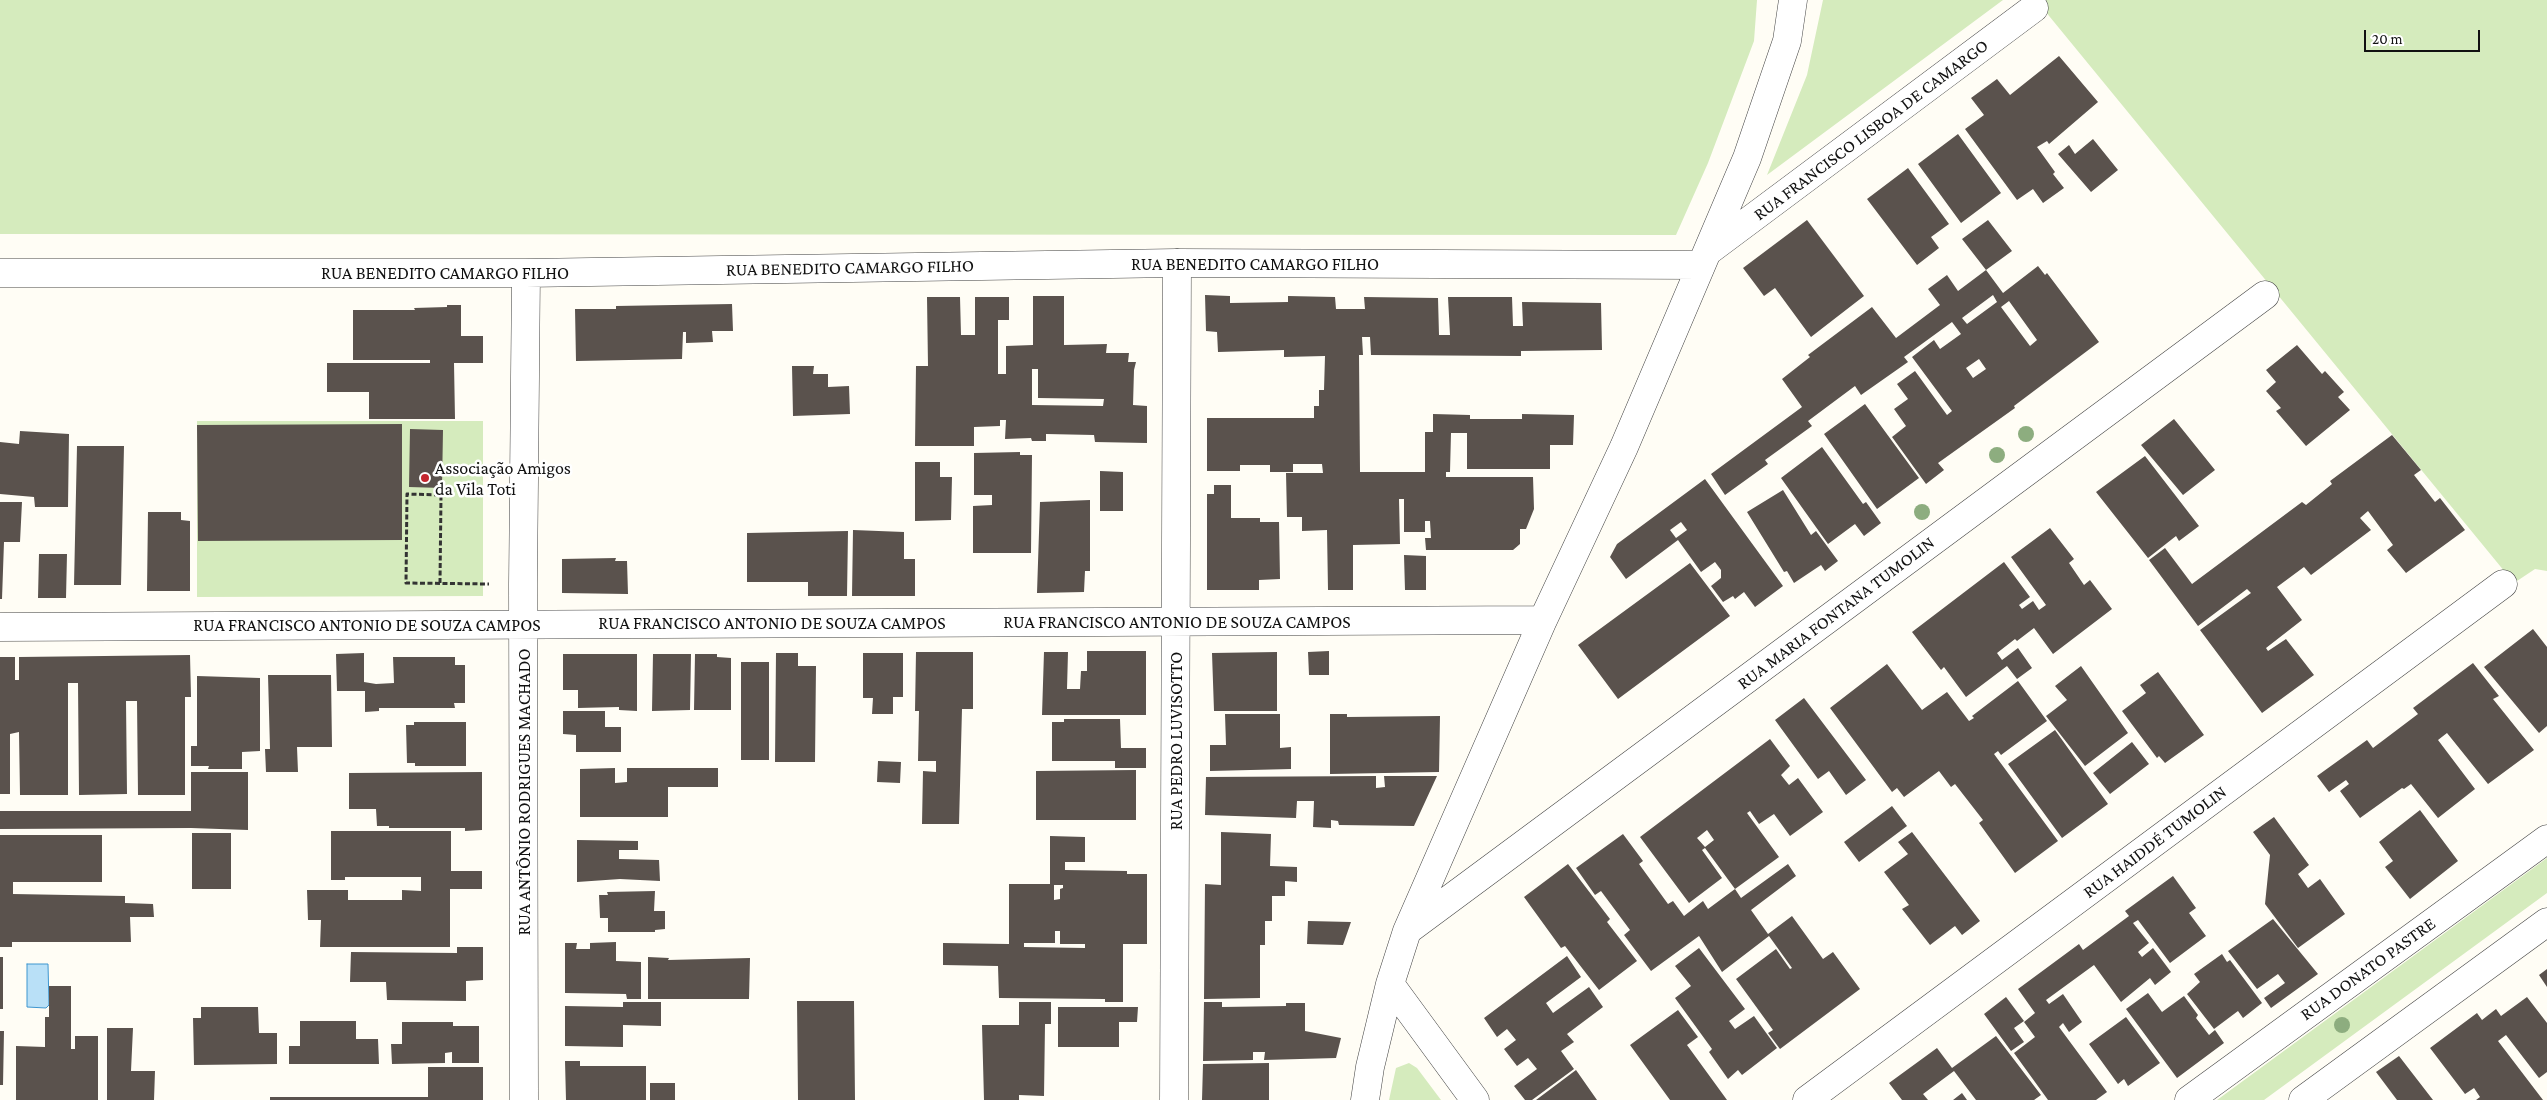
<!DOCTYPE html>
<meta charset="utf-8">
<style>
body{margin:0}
#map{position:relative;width:2547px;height:1100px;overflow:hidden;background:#fffdf5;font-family:"Crimson Pro",serif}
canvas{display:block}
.scale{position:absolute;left:2364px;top:30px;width:116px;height:22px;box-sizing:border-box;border:2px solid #111;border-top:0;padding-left:6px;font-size:15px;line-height:18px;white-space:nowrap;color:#111;-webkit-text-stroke:4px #fff;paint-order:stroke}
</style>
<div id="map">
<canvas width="2547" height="1100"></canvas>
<div class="scale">20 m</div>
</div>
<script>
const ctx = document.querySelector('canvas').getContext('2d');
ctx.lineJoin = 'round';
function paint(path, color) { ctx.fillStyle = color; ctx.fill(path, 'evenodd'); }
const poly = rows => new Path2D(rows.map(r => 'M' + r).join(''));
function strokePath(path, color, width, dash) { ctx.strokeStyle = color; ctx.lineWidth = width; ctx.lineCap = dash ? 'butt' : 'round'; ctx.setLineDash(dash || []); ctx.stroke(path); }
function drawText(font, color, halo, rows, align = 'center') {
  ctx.font = font + ' "Crimson Pro",serif'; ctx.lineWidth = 5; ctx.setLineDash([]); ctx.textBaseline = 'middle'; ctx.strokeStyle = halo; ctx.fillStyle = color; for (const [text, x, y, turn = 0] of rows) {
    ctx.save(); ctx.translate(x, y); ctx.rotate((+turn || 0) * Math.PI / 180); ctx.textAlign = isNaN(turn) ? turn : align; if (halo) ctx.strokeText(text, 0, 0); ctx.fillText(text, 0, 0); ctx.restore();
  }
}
const green = poly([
 [0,0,1757,0,1754,41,1708,163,1676,235,0,234],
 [1823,0,2003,0,1767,175,1807,75],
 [2036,0,2547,0,2547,571,2535,569,2514,583],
 [197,421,483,421,483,596,197,597],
 [2547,858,2547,893,2264,1100,2217,1100],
 [1409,1063,1417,1068,1441,1100,1389,1100,1396,1068]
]);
const water = poly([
 [27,964,48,964,49,1005,46,1008,27,1007,27,964]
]);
const building = poly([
 [2059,56,2098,102,2049,144,2047,141,2037,147,2055,172,2053,174,2064,188,2043,203,2033,189,2017,200,1965,129,1984,115,1971,98,1997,79,2010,95],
 [1958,134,2001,193,1961,223,1918,164],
 [2093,139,2118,170,2091,192,2058,154,2069,145,2075,154],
 [1908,168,1949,224,1931,237,1939,248,1917,265,1867,199],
 [1807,220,1864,296,1811,337,1775,288,1764,296,1743,268],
 [1988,220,2012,251,1986,270,1962,239],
 [2038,266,2045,275,2047,273,2099,342,2014,406,2015,408,1938,463,1944,470,1926,484,1892,437,1906,426,1894,409,1908,399,1897,384,1915,371,1947,415,1952,411,1912,357,1934,340,1940,349,1961,334,1952,322,1904,357,1908,362,1861,395,1855,386,1808,421,1812,426,1765,460,1768,464,1725,495,1711,474,1802,407,1782,379,1810,357,1808,355,1872,307,1896,338,1940,305,1928,289,1947,275,1958,291,1986,270,2003,293],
 [1993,295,1997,302,1967,324,1962,318],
 [2009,301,2037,340,2030,346,2001,307],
 [1979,359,1986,369,1973,378,1966,368],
 [1205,295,1230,296,1230,303,1288,302,1288,296,1335,297,1336,309,1365,309,1364,297,1438,298,1439,335,1450,335,1448,297,1512,297,1513,326,1523,326,1522,302,1601,303,1602,350,1521,351,1521,356,1371,355,1370,337,1362,337,1363,355,1359,355,1360,472,1425,472,1425,432,1433,432,1433,414,1470,415,1470,419,1522,419,1522,414,1574,415,1573,445,1550,445,1550,469,1467,469,1467,433,1451,433,1450,472,1446,472,1446,477,1533,477,1534,509,1526,529,1520,529,1520,544,1513,550,1426,550,1425,538,1431,538,1430,521,1425,521,1425,532,1404,532,1404,499,1399,499,1400,544,1353,545,1353,590,1328,590,1327,530,1302,531,1302,517,1287,517,1286,473,1323,473,1322,464,1293,464,1293,472,1270,472,1270,465,1240,465,1240,471,1207,471,1207,418,1314,418,1314,406,1319,406,1319,390,1324,390,1325,356,1284,357,1284,350,1218,352,1217,332,1206,331],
 [1033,296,1064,296,1064,345,1107,344,1106,353,1129,353,1128,362,1136,362,1134,370,1133,405,1147,406,1147,443,1095,442,1094,435,1046,434,1046,441,1032,441,1031,438,1005,439,1006,420,1000,420,1000,426,974,427,974,446,915,446,916,366,928,366,927,297,960,297,961,335,975,335,975,297,1009,297,1009,320,998,320,998,374,1006,374,1006,346,1033,345],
 [1032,369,1038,369,1038,398,1104,399,1103,406,1032,405],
 [732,304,733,331,712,331,713,342,686,343,686,332,683,332,682,359,576,361,575,309,616,309,616,306],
 [447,305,461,305,461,336,483,336,483,363,454,363,455,419,369,419,369,392,327,392,327,363,430,363,430,360,353,360,353,310,415,310,414,308,447,307],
 [2297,345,2322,374,2325,371,2344,392,2338,397,2350,410,2306,446,2276,411,2281,408,2266,391,2276,382,2266,370],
 [792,366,814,366,813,374,828,374,828,387,849,386,850,414,793,416],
 [1865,404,1919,478,1877,509,1824,434],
 [2174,419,2215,470,2183,495,2141,445],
 [402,424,402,540,198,541,197,425],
 [410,429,443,430,442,488,409,487],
 [20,431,69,434,68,507,35,507,34,497,0,494,0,442,19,444],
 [2392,435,2421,470,2414,475,2435,502,2440,498,2465,530,2406,573,2387,550,2393,545,2368,511,2360,518,2371,530,2311,575,2304,567,2277,587,2302,620,2266,648,2268,651,2286,639,2314,675,2262,713,2200,630,2251,593,2247,589,2198,626,2149,560,2165,548,2192,584,2302,502,2306,505,2332,484,2330,481],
 [77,446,124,446,121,585,74,585],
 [1822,447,1863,504,1866,502,1881,523,1864,536,1855,524,1828,544,1781,478],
 [1020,452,1020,455,1032,455,1031,553,973,553,973,506,992,505,992,495,974,495,974,453],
 [2145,456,2199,526,2179,541,2176,536,2148,558,2096,492],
 [915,462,940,462,940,477,952,477,951,520,915,521],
 [1100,471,1123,472,1123,511,1100,511],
 [1705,479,1783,586,1755,607,1744,592,1735,599,1733,596,1723,602,1711,586,1721,578,1721,570,1715,562,1701,572,1678,540,1626,579,1610,557,1617,544],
 [1681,522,1687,530,1676,538,1670,530],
 [1214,485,1231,485,1231,518,1260,518,1260,522,1279,522,1280,579,1259,580,1259,590,1207,590,1207,494,1214,494],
 [1783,490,1811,535,1816,531,1838,561,1825,571,1821,565,1794,583,1787,571,1784,572,1747,512],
 [1090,500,1090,571,1085,571,1084,592,1037,593,1040,502],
 [0,502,22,502,20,542,4,542,2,599,0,599],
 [148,512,181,512,181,520,190,521,190,591,147,591],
 [2050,528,2074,559,2069,563,2084,585,2090,580,2112,609,2053,654,2034,628,2017,641,2015,639,1997,653,2002,660,2018,648,2032,668,2017,679,2007,666,1966,697,1944,667,1941,670,1912,632,2004,562,2030,597,2019,605,2022,609,2033,601,2039,610,2046,605,2011,557],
 [853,530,904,532,904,559,915,559,915,596,852,596],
 [848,531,847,596,808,596,808,582,747,582,747,533],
 [39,554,67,554,66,598,38,598],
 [1404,555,1426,556,1426,590,1405,590],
 [616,558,615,561,627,561,628,594,562,593,562,559],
 [1690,563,1730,616,1618,699,1578,645],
 [2533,629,2547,647,2547,726,2539,733,2484,667],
 [1087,651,1146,651,1146,715,1042,715,1044,652,1068,652,1067,689,1080,689,1081,671,1087,671],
 [1329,651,1329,675,1309,675,1308,652],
 [916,652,973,652,973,709,962,709,959,824,922,824,923,771,936,772,936,761,918,761,919,711,915,711],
 [1277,652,1277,711,1214,711,1212,653],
 [364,653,364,682,376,684,394,683,393,657,455,657,455,665,465,665,465,703,454,703,455,708,379,708,379,711,365,712,365,691,337,691,336,654],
 [776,653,798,653,798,666,816,666,815,762,775,762],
 [863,653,903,653,903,697,893,697,893,714,872,714,873,698,863,698],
 [563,654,637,654,637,711,619,710,619,707,578,708,578,690,563,690],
 [653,654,691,654,690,710,652,711],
 [695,654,717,654,717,657,731,658,731,710,694,710],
 [190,655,191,697,185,697,185,795,138,795,137,701,126,701,127,794,79,795,78,683,68,683,68,795,20,795,19,732,10,734,10,794,0,794,0,657,15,657,15,680,19,680,19,657],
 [741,662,769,662,769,760,741,760],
 [2473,663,2499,696,2493,699,2534,750,2488,784,2447,733,2438,740,2475,789,2438,818,2411,784,2404,789,2402,788,2360,818,2340,791,2349,784,2346,780,2329,792,2317,776,2367,740,2373,748,2418,714,2413,708],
 [1887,664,1922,710,1947,692,1969,721,1974,718,1972,716,2018,681,2047,721,2001,755,1998,751,1994,754,2058,841,2015,873,1979,823,1983,820,1955,784,1951,787,1939,771,1904,797,1897,788,1892,792,1830,708],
 [2081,666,2128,733,2085,766,2046,716,2067,700,2055,686],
 [2158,672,2204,735,2165,763,2159,756,2157,758,2122,711,2146,693,2140,685],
 [268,675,331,675,332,747,297,747,298,772,266,772,265,749,270,749],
 [197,676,260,678,260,751,242,752,242,769,208,769,209,766,191,766,191,746,197,746],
 [1804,698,1866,780,1846,795,1829,771,1818,779,1775,720],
 [563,711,605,711,605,727,621,727,621,752,576,752,576,735,563,734],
 [1225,714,1280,714,1280,748,1291,747,1291,769,1210,771,1210,745,1226,745],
 [1330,714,1347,714,1347,717,1440,716,1439,772,1330,774],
 [1064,719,1120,719,1121,748,1146,748,1146,768,1115,768,1115,761,1052,761,1052,722,1064,722],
 [414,722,466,722,466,766,415,766,415,763,407,763,406,725,414,725],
 [2055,730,2108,804,2062,838,2008,764],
 [1770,739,1790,766,1781,775,1789,785,1798,778,1823,812,1790,836,1774,814,1759,824,1750,811,1747,813,1779,857,1735,889,1705,848,1702,850,1722,878,1689,903,1640,837],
 [1707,830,1714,840,1705,847,1697,838],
 [2132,742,2149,764,2110,794,2093,773],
 [878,761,901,762,900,783,877,782],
 [615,768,615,783,627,782,627,768,718,768,718,787,668,787,668,817,580,817,580,769],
 [1136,770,1136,820,1036,820,1036,771],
 [191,772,248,772,248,830,191,828,0,829,0,811,191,811],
 [482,772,482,830,465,831,465,828,389,828,389,826,377,826,376,809,349,809,349,773],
 [1376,776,1376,788,1385,787,1384,776,1437,776,1414,826,1339,825,1338,821,1331,820,1331,828,1313,827,1314,801,1297,801,1296,818,1205,815,1206,777],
 [1892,806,1907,826,1859,862,1844,842],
 [2420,810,2458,861,2410,899,2385,867,2393,861,2379,842],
 [2274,817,2309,865,2298,874,2308,888,2320,879,2345,914,2298,948,2265,904,2270,855,2253,832],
 [331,831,451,831,451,871,482,871,482,889,450,889,450,947,320,947,321,920,308,920,307,890,348,890,348,900,402,900,402,890,421,891,421,877,345,877,345,880,331,880],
 [1221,832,1271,834,1270,866,1297,867,1297,882,1285,881,1285,896,1272,896,1272,921,1265,921,1265,945,1260,945,1260,998,1204,999,1205,884,1221,885],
 [1912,832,1980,921,1962,935,1955,926,1930,945,1902,909,1909,905,1884,872,1908,854,1898,842],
 [192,833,231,833,231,889,192,889],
 [1623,834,1643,861,1639,864,1668,904,1673,901,1684,916,1703,901,1708,909,1735,889,1741,898,1788,864,1796,876,1751,910,1768,934,1792,916,1823,959,1833,952,1860,989,1780,1049,1768,1033,1773,1030,1736,979,1776,949,1790,969,1792,968,1769,936,1722,972,1699,936,1651,971,1624,935,1630,930,1601,891,1595,895,1576,868],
 [0,835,102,835,102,882,13,882,13,894,125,896,125,903,153,904,154,917,130,917,131,942,12,942,12,947,0,947],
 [1050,836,1085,837,1085,862,1065,862,1065,870,1127,871,1127,874,1147,874,1147,944,1123,944,1123,1002,1105,1002,1105,999,999,998,998,966,943,965,943,943,1009,944,1009,884,1050,884],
 [1054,885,1063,885,1063,888,1060,889,1060,899,1054,900],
 [1055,931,1060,931,1060,944,1085,944,1085,948,1024,947,1024,943,1055,943],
 [577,840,638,841,638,850,619,850,619,859,659,860,660,881,620,879,577,882],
 [1568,864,1610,919,1607,922,1637,961,1599,990,1565,946,1561,948,1524,897],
 [2173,876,2196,908,2189,913,2206,936,2170,963,2138,920,2133,923,2149,943,2138,952,2142,957,2153,948,2171,972,2155,985,2150,978,2121,1002,2094,965,2046,1000,2049,1004,2063,994,2082,1022,2069,1032,2063,1023,2059,1027,2107,1092,2096,1100,2048,1100,2014,1053,2035,1037,2024,1022,2035,1013,2018,989,2079,944,2083,950,2129,916,2125,911],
 [655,891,654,911,665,911,665,929,655,930,655,932,608,932,608,918,600,918,599,895,608,895,607,892],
 [2273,919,2318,974,2271,1008,2264,998,2285,983,2278,974,2257,989,2228,951],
 [1308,921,1351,922,1343,945,1307,944],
 [616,942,616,961,641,962,641,999,627,999,626,994,565,993,565,943,577,943,576,949,590,949,590,943],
 [457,947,483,947,483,980,466,981,466,1001,387,1000,386,982,350,982,351,952,457,953],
 [1699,948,1745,1009,1729,1021,1735,1029,1754,1016,1777,1048,1742,1075,1738,1070,1728,1079,1709,1052,1712,1049,1675,998,1691,986,1675,966],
 [2222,954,2227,962,2230,960,2262,1003,2243,1018,2238,1011,2214,1029,2187,994,2200,982,2194,974],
 [1567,956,1581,977,1546,1003,1553,1013,1589,987,1603,1007,1567,1034,1574,1042,1561,1051,1574,1069,1532,1100,1525,1100,1514,1086,1537,1069,1528,1058,1517,1066,1504,1049,1516,1040,1507,1029,1497,1037,1484,1018],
 [0,957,3,957,3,1009,0,1009],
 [648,957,669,958,668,960,750,958,749,999,648,999],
 [2547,969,2547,987,2539,975],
 [49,986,71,986,71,1049,75,1049,75,1036,98,1036,98,1100,16,1100,16,1046,45,1047,45,1017,49,1017],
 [2148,993,2162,1012,2184,996,2198,1015,2196,1018,2209,1035,2215,1030,2224,1043,2177,1078,2126,1009],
 [2006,997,2024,1021,2014,1028,2024,1042,2011,1051,1984,1014],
 [2527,997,2547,1023,2547,1072,2539,1078,2506,1035,2498,1041,2543,1100,2476,1100,2480,1097,2474,1088,2465,1094,2430,1048,2477,1013,2482,1020,2496,1009,2501,1016],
 [797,1001,854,1001,855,1100,798,1100],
 [623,1002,661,1002,661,1026,623,1025,623,1047,565,1046,565,1006,623,1007],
 [1019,1002,1051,1002,1051,1024,1045,1024,1044,1096,1019,1095,1019,1100,984,1100,982,1025,1019,1025],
 [1204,1002,1222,1002,1222,1007,1286,1006,1286,1003,1305,1003,1305,1031,1341,1038,1336,1058,1264,1060,1265,1052,1253,1052,1253,1060,1203,1061],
 [201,1007,258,1007,259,1033,277,1033,277,1064,194,1065,193,1018,201,1018],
 [1058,1007,1138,1007,1137,1022,1119,1022,1119,1047,1058,1047],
 [1678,1010,1698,1037,1687,1045,1727,1100,1670,1100,1630,1045],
 [2126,1017,2160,1063,2128,1086,2124,1079,2118,1084,2089,1044],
 [300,1021,356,1021,356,1039,378,1039,379,1064,289,1064,289,1046,300,1046],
 [402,1022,453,1022,453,1026,479,1026,479,1063,452,1063,452,1052,445,1053,445,1063,392,1064,391,1044,402,1044],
 [107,1028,133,1028,131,1071,155,1071,154,1100,107,1100],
 [0,1031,4,1031,3,1085,0,1085],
 [1996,1036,2041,1095,2034,1100,1976,1100,1954,1071,1923,1094,1928,1100,1902,1100,1889,1083,1937,1048,1952,1068],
 [2399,1056,2433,1100,2397,1100,2376,1072],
 [565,1061,580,1061,580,1066,646,1066,646,1100,566,1100],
 [1269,1063,1269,1100,1202,1100,1203,1064],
 [428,1067,483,1067,483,1100,270,1100,270,1097,428,1097],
 [1576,1070,1597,1100,1536,1100],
 [650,1083,675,1083,675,1100,650,1100],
 [1962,1093,1967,1100,1953,1100]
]);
const path = poly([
 [440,583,441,495,407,494,406,583,489,584]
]);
const minor = poly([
 [1707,252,2034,8],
 [0,273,526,273,1177,263,1700,265],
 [0,627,1543,620],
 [1408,930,2265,295],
 [1390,984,1475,1100],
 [524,1100,523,584,526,273],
 [1174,1100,1177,263],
 [1365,1100,1370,1067,1390,984,1407,931,1543,620,1624,447,1747,158,1787,41,1793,0],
 [1807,1100,2503,584],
 [2189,1100,2547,839],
 [2303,1100,2547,922]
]);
const trees = [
 [2026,434],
 [1997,455],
 [1922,512],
 [2342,1025]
];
const markers = [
 [425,478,5,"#c4262e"]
];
const streetNames = [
 ["RUA FRANCISCO LISBOA DE CAMARGO",1871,130,-37],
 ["RUA BENEDITO CAMARGO FILHO",1255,264],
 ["RUA BENEDITO CAMARGO FILHO",850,268,-1],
 ["RUA BENEDITO CAMARGO FILHO",445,273],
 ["RUA MARIA FONTANA TUMOLIN",1836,613,-37],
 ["RUA FRANCISCO ANTONIO DE SOUZA CAMPOS",1177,622],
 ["RUA FRANCISCO ANTONIO DE SOUZA CAMPOS",772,623],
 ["RUA FRANCISCO ANTONIO DE SOUZA CAMPOS",367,625],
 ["RUA PEDRO LUVISOTTO",1176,741,-90],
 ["RUA ANTÔNIO RODRIGUES MACHADO",524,792,-90],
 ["RUA HAIDDÉ TUMOLIN",2155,842,-37],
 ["RUA DONATO PASTRE",2368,969,-36]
];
const poiNames = [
 ["Associação Amigos",435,468],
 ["da Vila Toti",435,489]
];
paint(green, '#d5ebbd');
paint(water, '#b9e0f7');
strokePath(water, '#3f96cf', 1);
paint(building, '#5a524d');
strokePath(minor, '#444', 29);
strokePath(path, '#333', 3, [5, 2.5]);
strokePath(minor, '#fff', 28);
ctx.fillStyle = '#8dad7f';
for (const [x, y] of trees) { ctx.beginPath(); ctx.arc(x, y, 8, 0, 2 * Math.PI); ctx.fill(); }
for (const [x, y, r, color] of markers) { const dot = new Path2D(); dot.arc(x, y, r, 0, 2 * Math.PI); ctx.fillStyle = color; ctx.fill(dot); strokePath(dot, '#fff', 2); }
drawText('18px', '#111', '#fff', streetNames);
drawText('18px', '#111', '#fff', poiNames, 'left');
</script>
